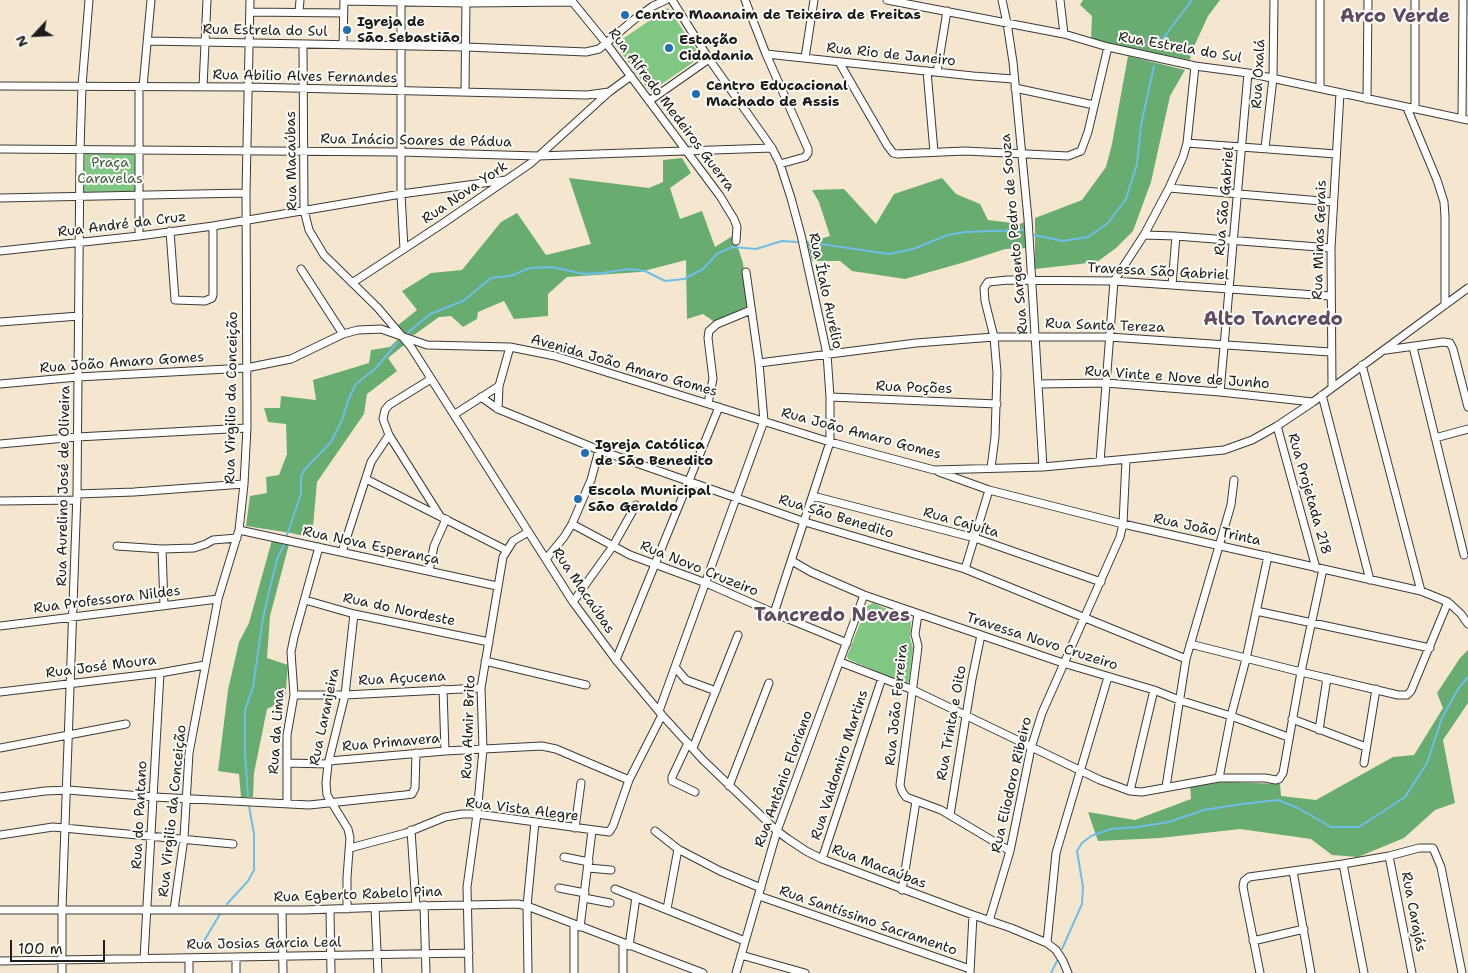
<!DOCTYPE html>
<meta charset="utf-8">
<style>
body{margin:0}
#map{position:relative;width:1468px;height:973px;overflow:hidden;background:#f5e7cf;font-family:"Shantell Sans",sans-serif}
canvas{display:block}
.north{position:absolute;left:10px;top:10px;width:50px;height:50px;-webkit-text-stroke:4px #fdfcf7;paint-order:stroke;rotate:245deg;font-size:14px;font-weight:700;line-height:20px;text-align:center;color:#1c1c1c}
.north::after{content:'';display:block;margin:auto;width:18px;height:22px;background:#1c1c1c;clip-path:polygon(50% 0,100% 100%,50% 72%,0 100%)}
.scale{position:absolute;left:10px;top:940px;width:95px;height:22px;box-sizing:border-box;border:2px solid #1c1c1c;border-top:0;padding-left:6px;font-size:15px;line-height:18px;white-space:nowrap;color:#1c1c1c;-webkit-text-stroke:4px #fdfcf7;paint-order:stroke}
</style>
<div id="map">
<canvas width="1468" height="973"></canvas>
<div class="north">N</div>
<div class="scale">100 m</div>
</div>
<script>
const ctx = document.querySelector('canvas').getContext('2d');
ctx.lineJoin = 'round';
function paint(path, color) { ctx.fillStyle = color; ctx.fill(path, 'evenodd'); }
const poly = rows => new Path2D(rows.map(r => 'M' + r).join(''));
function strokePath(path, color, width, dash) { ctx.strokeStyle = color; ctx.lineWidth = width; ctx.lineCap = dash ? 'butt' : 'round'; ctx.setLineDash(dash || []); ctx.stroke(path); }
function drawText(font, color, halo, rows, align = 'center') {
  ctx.font = font + ' "Shantell Sans",sans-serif'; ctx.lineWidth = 4; ctx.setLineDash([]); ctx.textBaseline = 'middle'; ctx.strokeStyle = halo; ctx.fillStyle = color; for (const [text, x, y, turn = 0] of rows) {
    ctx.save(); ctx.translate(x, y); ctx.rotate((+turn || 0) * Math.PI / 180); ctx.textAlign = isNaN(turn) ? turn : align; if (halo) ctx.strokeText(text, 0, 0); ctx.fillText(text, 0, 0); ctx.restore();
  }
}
const green = poly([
 [668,8,701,57,650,92,615,44],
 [85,150,135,151,135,191,84,192],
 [873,603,909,619,911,621,910,638,913,648,909,681,906,684,848,659,847,656,867,606]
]);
const forest = poly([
 [1083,0,1220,0,1208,16,1191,53,1190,60,1091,40,1092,16,1080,5],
 [1128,56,1185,70,1170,96,1151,182,1133,231,1116,248,1097,262,1035,269,1035,218,1082,200,1106,167,1112,144],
 [682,158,691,173,670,188,680,219,702,211,715,247,734,235,743,263,748,306,716,323,703,314,687,319,686,260,640,272,567,277,548,294,548,316,514,319,504,301,478,312,477,319,463,327,451,316,439,317,414,335,405,334,397,326,417,310,402,291,431,273,462,270,501,222,517,213,546,255,591,244,569,178,649,188,663,182,663,160],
 [942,178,956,194,980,204,988,220,1020,224,1025,222,1027,248,1005,249,965,262,905,279,852,271,840,261,812,261,807,241,817,240,830,236,819,202,812,190,844,189,876,224,894,194],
 [399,338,404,345,388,358,397,371,367,394,364,414,317,482,312,538,291,533,246,526,250,496,267,493,266,477,279,475,287,454,286,424,268,422,264,408,280,408,281,396,316,400,313,380,369,363,371,350,390,347],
 [272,540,289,544,270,616,267,658,288,665,285,700,267,709,254,773,253,797,241,797,239,774,218,771,228,690,239,642,249,623],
 [1468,650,1468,703,1443,740,1455,803,1435,810,1404,838,1358,857,1332,855,1311,839,1240,829,1160,838,1098,841,1088,812,1135,820,1191,799,1190,786,1225,782,1280,784,1281,796,1316,800,1393,757,1414,755,1443,708,1437,693,1460,658]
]);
const stream = poly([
 [1158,49,1164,37,1192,0],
 [1034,235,1063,241,1088,237,1108,223,1126,199,1137,164,1141,125,1154,66],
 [807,242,889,254,913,249,948,235,965,232,1023,230],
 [405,335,430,314,463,301,491,278,510,276,530,268,552,267,584,274,602,273,629,269,645,271,665,281,684,279,703,269,718,253,733,247,756,249,782,241,797,242],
 [287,535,301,494,301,478,304,470,331,442,342,420,349,398,356,384,376,368,397,343],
 [248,796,245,754,245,710,253,687,263,618,271,584,277,559,284,545],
 [227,904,248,881,254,870,254,834,249,806],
 [201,946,220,914],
 [1062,949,1082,904,1083,887,1077,851,1082,843,1091,836,1111,829,1138,827,1169,822,1204,810,1242,804,1278,800,1298,808,1331,827,1359,827,1405,797,1427,763,1442,718,1458,689,1468,677],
 [1051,973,1057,961]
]);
const minor = poly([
 [401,0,401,194,404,249],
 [571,0,606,43,720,196,734,219,737,227,736,241],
 [672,0,709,59,772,148,780,164,791,198,801,235,827,354,830,397,830,442,774,613],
 [745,0,766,54,808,149,808,153,805,157,780,164],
 [887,0,1064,34,1108,47,1195,66,1248,73,1468,120],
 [1002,0,1007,23,1013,62,1028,219,1043,467],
 [1060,0,1064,34],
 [344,1,466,3,573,2],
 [299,11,300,0],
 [251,12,343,13],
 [148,41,466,47,586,52,599,49,636,18,653,6,666,0],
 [303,44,304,210,309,230,324,255,378,308,411,347,573,602,616,660,662,715,703,760,777,831,788,839,806,851,822,859,973,915,1011,928,1047,943,1056,950,1063,961,1068,973],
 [343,45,344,0],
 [766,54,973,76,1013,79],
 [805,58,814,0],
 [839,62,887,145,893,153,897,154,965,151,1068,156,1081,151,1088,132,1108,47],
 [927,71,934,152],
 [937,72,947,11],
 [0,86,248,87,587,95,609,92],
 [139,87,139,236],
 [143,87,151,0],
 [203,87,207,0],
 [1015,88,1094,105],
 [1320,88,1320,0],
 [465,92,466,0],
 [1367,99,1368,0],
 [649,101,709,59],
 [1407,108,1437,180,1444,202,1445,217,1445,305],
 [1415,109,1415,0],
 [1462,119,1463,0],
 [1187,143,1336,154],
 [1265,148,1273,78,1274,0],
 [0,149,400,152,538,156,772,148],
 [1169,188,1333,202],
 [0,198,246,193],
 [170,231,175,300,205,301,212,298,213,295,213,226],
 [1144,235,1176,236,1331,248],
 [0,251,139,236,213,226,401,194,506,180],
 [301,269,343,334],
 [352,283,442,224,531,163,609,92,631,76],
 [1172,285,1176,236],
 [0,322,79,316],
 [1413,347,1464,555],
 [1386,350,1443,342,1450,343,1453,349,1468,407],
 [759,363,916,343,994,337,1109,337,1330,352],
 [1362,365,1421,591],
 [431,379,389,405,385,410,383,419,389,435,440,516],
 [0,384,78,377,246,368,291,359,343,334,358,330,381,329,427,345,510,347,555,356,830,442,934,470,1043,467,1224,450,1252,440,1277,426,1313,402,1468,288],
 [1038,384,1106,383,1220,392,1313,402],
 [1332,388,1331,248,1340,93],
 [1220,392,1248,73],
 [1322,395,1370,580],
 [481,397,498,409,599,450,805,522,965,569,1186,659],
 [830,397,997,404],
 [708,403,713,379,708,338,709,331,717,324,751,310],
 [498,409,499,386,510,347],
 [455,414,499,386],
 [1277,426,1316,568],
 [1435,438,1468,429],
 [0,444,77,437,247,428],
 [1100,462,1114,281,1144,235,1169,188,1183,157,1187,143,1195,66],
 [991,468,995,437,997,373,994,337,985,301,984,288,988,282,1008,280,1114,281,1330,296],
 [939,472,989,490,1123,524,1421,591,1448,602,1461,614,1468,624],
 [366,479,506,550],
 [77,494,134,492,244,484],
 [813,496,975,538,1101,582],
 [0,501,77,500],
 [572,524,630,555,706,583,774,613,847,643],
 [239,530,497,586],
 [117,546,162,549,194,548,206,544,213,540,237,538],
 [162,549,164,606],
 [342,552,371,462,389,435],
 [546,559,564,537,572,524,591,480,599,450],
 [792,561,811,572,864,595,1063,663,1154,690,1179,700,1231,716,1288,737],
 [965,569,989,490],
 [429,571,434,546,446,519],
 [305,600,354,614,489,642],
 [573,602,613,546,636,505],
 [1256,611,1430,648],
 [918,614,915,634,918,646,917,655,900,785,902,791,906,797,941,810,1010,851],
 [0,626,218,599],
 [1190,644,1301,672,1398,695,1407,695,1411,691,1448,602],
 [616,660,719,407],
 [485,661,586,685],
 [840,662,913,690,1100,780,1130,791,1142,792,1219,778,1265,778,1276,780,1279,779,1283,773,1301,672,1323,569],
 [675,667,686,680,716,691],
 [443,689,445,751],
 [0,692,160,673,205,665],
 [294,695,345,695,481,688],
 [659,711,764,421,759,363,746,272],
 [1292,719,1366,747],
 [1319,730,1327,678],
 [688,743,672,777,672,781,695,792],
 [0,748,126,724],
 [693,748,738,635],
 [329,761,445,751,542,746,556,749,629,780],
 [287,763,328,764],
 [1364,763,1376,689],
 [1219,778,1231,716,1246,659,1268,556],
 [729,786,769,683],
 [1166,787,1186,659,1231,505,1234,480],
 [1130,791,1154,690],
 [0,797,45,791,68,790,154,797,309,805,405,795,412,794,415,788,416,753],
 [287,803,287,735,294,695,291,652,294,637,319,547],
 [950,815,972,679,981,635],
 [575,828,581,783],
 [411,830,416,906],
 [655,831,678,849,720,871,761,888],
 [0,835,53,827,233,844],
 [350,848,406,833,445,817,462,814,477,814,609,832,613,826,629,780,662,715],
 [1389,856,1412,973],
 [564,857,589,862],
 [822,859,882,678],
 [1343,864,1364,973],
 [588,868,611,870],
 [1293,871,1311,973],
 [559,888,585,893],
 [615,889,745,941],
 [902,890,916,801],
 [759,896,970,969],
 [584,898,610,903],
 [424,905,426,973],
 [375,908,378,973],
 [347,909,347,877,350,838,348,829,327,795,326,783,328,764,345,695,354,614],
 [667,909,678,849],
 [0,910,304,910,416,906,518,904,527,906,703,973],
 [174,910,184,838,189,753,218,599,239,530,244,484,247,428,246,193,250,0],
 [282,910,283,973],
 [330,910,331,973],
 [989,921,1010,851,1031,748,1042,713,1120,537,1123,524,1126,460],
 [574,925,574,973],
 [580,927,592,831],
 [1253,941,1304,929],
 [623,943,623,973],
 [1047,943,1056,853,1108,677],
 [629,946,636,897],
 [741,955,805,973],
 [236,957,236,973],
 [189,958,189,973],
 [144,959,160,673],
 [0,961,469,953],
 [970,972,973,915],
 [62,973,62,909,77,494,80,150,82,86,89,0],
 [469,973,467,887,477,814,483,749,481,688,503,557,513,541,528,532],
 [528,973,527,906,535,822],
 [736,973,777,831,864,595],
 [1260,973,1243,887,1244,881,1249,877,1343,864,1389,856,1419,848,1433,848,1441,867,1462,973]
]);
const markers = [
 [625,15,5,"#1f6fb2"],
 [347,30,5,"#1f6fb2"],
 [669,48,5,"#1f6fb2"],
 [696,94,5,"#1f6fb2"],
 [585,453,5,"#1f6fb2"],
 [578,499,5,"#1f6fb2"]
];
const poiNames = [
 ["Centro Maanaim de Teixeira de Freitas",635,15],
 ["Igreja de",357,22],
 ["São Sebastião",357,38],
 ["Estação",679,40],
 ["Cidadania",679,56],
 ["Centro Educacional",706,86],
 ["Machado de Assis",706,102],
 ["Igreja Católica",595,445],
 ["de São Benedito",595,461],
 ["Escola Municipal",588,491],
 ["São Geraldo",588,507]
];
const streetNames = [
 ["Rua Estrela do Sul",265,31,1],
 ["Rua Estrela do Sul",1180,48,10],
 ["Rua Rio de Janeiro",891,55,6],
 ["Rua Oxalá",1259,74,-87],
 ["Rua Abilio Alves Fernandes",305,77,1],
 ["Rua Alfredo Medeiros Guerra",671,110,53],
 ["Rua Inácio Soares de Pádua",416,141,1],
 ["Rua Macaúbas",292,161,-91],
 ["Rua Nova York",465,193,-34],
 ["Rua São Gabriel",1225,201,-85],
 ["Rua André da Cruz",122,225,-7],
 ["Rua Sargento Pedro de Souza",1015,234,-95],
 ["Rua Minas Gerais",1320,240,-88],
 ["Travessa São Gabriel",1158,272,3],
 ["Rua Ítalo Aurélio",825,291,78],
 ["Rua Santa Tereza",1105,326,2],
 ["Rua João Amaro Gomes",122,363,-4],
 ["Avenida João Amaro Gomes",624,366,16],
 ["Rua Vinte e Nove de Junho",1177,378,4],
 ["Rua Poções",914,388,2],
 ["Rua Virgilio da Conceição",232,398,-89],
 ["Rua João Amaro Gomes",861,434,15],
 ["Rua Aurelino José de Oliveira",64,486,-89],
 ["Rua Projetada 218",1309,494,74],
 ["Rua São Benedito",836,517,17],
 ["Rua Cajuíta",961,523,16],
 ["Rua João Trinta",1207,530,12],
 ["Rua Nova Esperança",371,546,12],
 ["Rua Novo Cruzeiro",699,569,22],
 ["Rua Macaúbas",583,591,56],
 ["Rua Professora Nildes",107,600,-7],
 ["Rua do Nordeste",399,610,12],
 ["Travessa Novo Cruzeiro",1042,642,18],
 ["Rua José Moura",101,667,-7],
 ["Rua Açucena",402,679,-3],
 ["Rua João Ferreira",897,705,-84],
 ["Rua Laranjeira",325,717,-78],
 ["Rua Trinta e Oito",952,723,-80],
 ["Rua Almir Brito",469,727,-88],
 ["Rua da Lima",277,732,-86],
 ["Rua Primavera",391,743,-5],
 ["Rua Valdomiro Martins",840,765,-72],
 ["Rua Antônio Floriano",784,779,-70],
 ["Rua Eliodoro Ribeiro",1012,785,-77],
 ["Rua Vista Alegre",522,810,7],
 ["Rua Virgilio da Conceição",173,811,-84],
 ["Rua do Pantano",140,815,-87],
 ["Rua Macaúbas",879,867,21],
 ["Rua Egberto Rabelo Pina",358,895,-2],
 ["Rua Carajás",1413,912,79],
 ["Rua Santíssimo Sacramento",868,921,19],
 ["Rua Josias Garcia Leal",264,944,-1]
];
const parkNames = [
 ["Praça",110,163],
 ["Caravelas",110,179]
];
const districtNames = [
 ["Arco Verde",1395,17],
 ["Alto Tancredo",1273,320],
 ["Tancredo Neves",832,616]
];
paint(green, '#80c783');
paint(forest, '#68ac71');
strokePath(stream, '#6ebee9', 2);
strokePath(minor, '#3d3a37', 9);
strokePath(minor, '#fff', 7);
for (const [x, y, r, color] of markers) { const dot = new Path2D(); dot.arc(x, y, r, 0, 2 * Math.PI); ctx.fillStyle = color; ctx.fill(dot); strokePath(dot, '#fdfcf7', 2); }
drawText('bold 14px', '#1c1c1c', '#fdfcf7', poiNames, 'left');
drawText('14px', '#1c1c1c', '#fdfcf7', streetNames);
drawText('14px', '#446045', '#fdfcf7', parkNames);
drawText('bold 19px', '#5e4c63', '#fdfcf7', districtNames);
</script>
